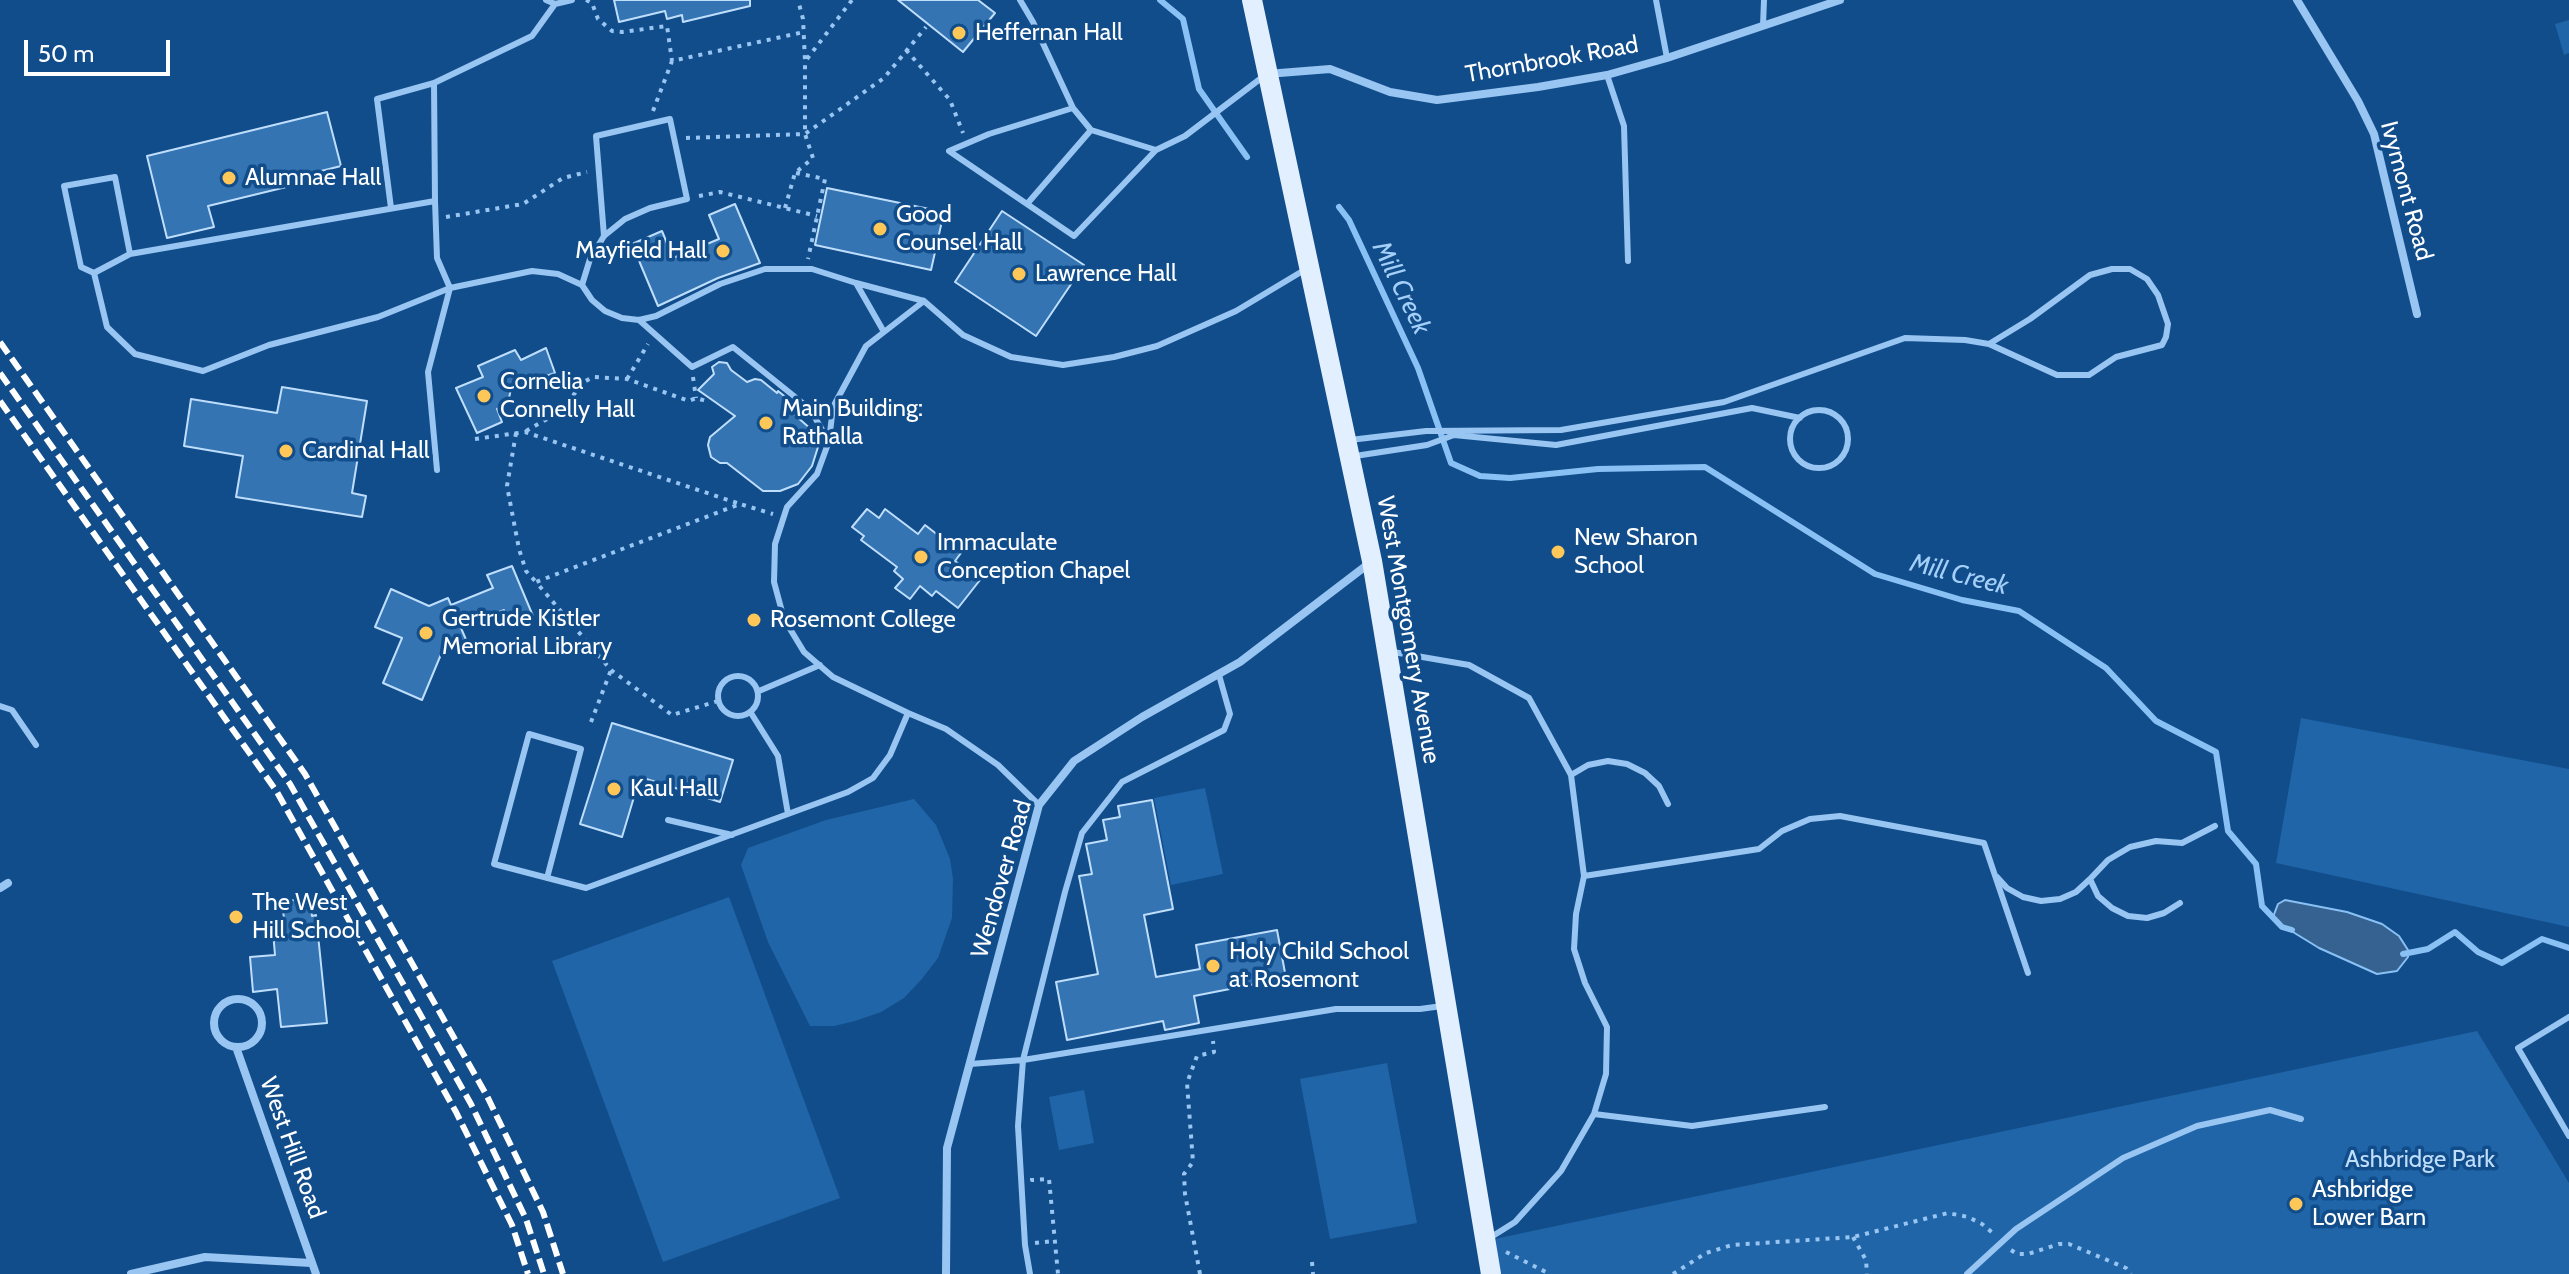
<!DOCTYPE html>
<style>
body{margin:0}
#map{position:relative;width:2569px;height:1274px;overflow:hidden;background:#114d8b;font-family:Cabin,sans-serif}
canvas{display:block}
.scale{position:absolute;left:24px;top:40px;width:146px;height:36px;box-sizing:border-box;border:4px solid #fff;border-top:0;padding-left:10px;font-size:24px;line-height:28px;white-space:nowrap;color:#fff;-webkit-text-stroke:6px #114d8b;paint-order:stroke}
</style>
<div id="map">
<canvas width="2569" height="1274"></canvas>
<div class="scale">50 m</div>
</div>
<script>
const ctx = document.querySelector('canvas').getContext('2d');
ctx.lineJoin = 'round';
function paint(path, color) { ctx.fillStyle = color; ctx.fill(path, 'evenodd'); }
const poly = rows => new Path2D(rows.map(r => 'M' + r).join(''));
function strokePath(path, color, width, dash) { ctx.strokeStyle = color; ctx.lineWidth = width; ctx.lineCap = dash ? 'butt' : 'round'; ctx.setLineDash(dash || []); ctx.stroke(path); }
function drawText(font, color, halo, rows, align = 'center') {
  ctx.font = font + ' Cabin,sans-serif'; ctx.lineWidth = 7; ctx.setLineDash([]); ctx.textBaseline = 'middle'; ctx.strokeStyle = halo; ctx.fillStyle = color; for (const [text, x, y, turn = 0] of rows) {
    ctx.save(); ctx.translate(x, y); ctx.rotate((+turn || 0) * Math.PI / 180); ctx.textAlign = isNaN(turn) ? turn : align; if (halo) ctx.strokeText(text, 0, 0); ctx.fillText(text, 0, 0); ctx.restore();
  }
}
const green = poly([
 [2569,20,2569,53,2564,55,2555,24],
 [2301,718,2569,769,2569,927,2276,863],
 [1205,788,1223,874,1171,885,1154,798],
 [914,799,936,825,950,859,953,879,952,918,938,958,921,980,904,998,881,1012,855,1021,834,1026,810,1026,768,942,741,865,748,848,826,820],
 [729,897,840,1198,663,1262,552,961],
 [2477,1031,2569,1183,2569,1274,1491,1274,1485,1241],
 [1387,1063,1417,1223,1330,1239,1300,1079],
 [1084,1090,1094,1143,1059,1150,1049,1097]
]);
const water = poly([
 [2285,900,2347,912,2382,924,2399,936,2408,950,2408,957,2397,971,2377,974,2319,948,2275,921,2273,917,2278,904,2285,900]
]);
const stream = poly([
 [1160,0,1183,19,1199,89,1247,157],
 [1339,207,1349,220,1418,368,1451,463,1480,476,1510,478,1598,469,1705,467,1875,574,1962,600,2019,611,2106,668,2156,721,2216,752,2228,831,2256,864,2262,906,2282,927,2292,930],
 [2403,954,2428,949,2455,932,2478,952,2502,963,2542,939,2569,948]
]);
const building = poly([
 [614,0,750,0,750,6,683,22,682,15,667,19,665,11,619,22,614,0],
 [898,0,978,0,995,13,963,52,898,0],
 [327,112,341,166,305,175,307,182,208,206,214,227,167,238,147,156,327,112],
 [827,188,944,212,931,270,815,245,827,188],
 [735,204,760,263,718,278,658,306,632,244,662,231,673,258,719,239,709,215,735,204],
 [1002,211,1084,265,1036,336,955,282,1002,211],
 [546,348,555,373,511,388,508,404,497,409,502,422,477,433,456,388,483,377,478,366,515,350,521,360,546,348],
 [719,362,727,363,731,370,747,382,755,379,761,380,777,393,778,391,793,403,788,409,812,430,818,447,812,466,798,484,780,491,763,491,727,463,720,463,711,457,708,445,710,437,735,416,698,390,714,374,712,367,719,362],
 [282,387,367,401,352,493,366,496,362,517,236,497,243,456,184,446,191,399,277,413,282,387],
 [867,509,879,518,885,509,918,534,925,525,961,553,955,561,980,580,958,608,936,591,932,596,920,586,910,599,895,588,903,579,894,571,897,567,861,540,864,536,852,527,867,509],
 [512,566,533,616,510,625,504,610,461,628,467,642,442,652,422,700,383,683,402,638,375,627,391,589,429,606,448,598,451,605,493,588,487,575,512,566],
 [612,723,733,760,720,802,640,777,622,837,580,824,612,723],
 [1152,800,1173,909,1144,915,1156,977,1200,969,1196,945,1277,930,1286,978,1194,996,1199,1023,1165,1030,1163,1021,1067,1040,1056,982,1098,974,1079,876,1092,874,1086,844,1107,840,1103,820,1120,817,1118,806,1152,800],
 [310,899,312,916,316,915,327,1023,281,1027,277,989,253,992,250,957,275,955,272,920,284,919,282,901,310,899]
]);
const path = poly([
 [586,0,592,3,598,19,612,31,622,32,667,26,672,61,804,32],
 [906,50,950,100,963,133],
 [807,59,852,0],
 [653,111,672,61],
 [686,138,805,134,884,78,926,27],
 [796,173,825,179,808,259],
 [699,196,720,192,817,216],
 [785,208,795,173,813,158,805,134,805,61,803,19,798,0],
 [446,217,523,204,563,178,587,172],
 [693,377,696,398],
 [627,379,648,344],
 [526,431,563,410,582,383,593,377,627,379,689,401,696,398,706,401],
 [516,433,507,486,519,549,526,571,536,582],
 [475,439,525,432,737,503],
 [718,701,672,715,611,670,536,582,740,504,773,514],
 [591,722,611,670],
 [1032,1178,1032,1180,1049,1179,1058,1274],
 [1853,1237,1866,1260,1867,1274],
 [1035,1243,1053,1241],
 [2011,1250,2017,1254,2028,1254,2059,1244,2069,1244,2126,1268,2131,1274],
 [1506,1252,1550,1274],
 [1312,1262,1313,1274],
 [1200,1274,1185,1194,1184,1174,1193,1162,1187,1083,1197,1056,1214,1052,1213,1041],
 [1673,1274,1706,1253,1732,1245,1853,1237,1948,1213,1968,1217,1982,1224,1994,1234]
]);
const service = poly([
 [546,0,555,4,572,0],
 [1020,0,1033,22,1073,108,1091,130,1156,150,1185,136,1264,76],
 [1656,0,1667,58],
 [1763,26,1764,0],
 [1607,75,1624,126,1628,261],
 [434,83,532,36,555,4],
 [1073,108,989,134,949,151,1074,236,1156,150],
 [435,201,437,258,450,288,428,372,437,470],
 [1027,204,1091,130],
 [130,254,435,201,434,83,377,99,391,208],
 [94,273,130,254,115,177,64,186,81,267,94,273,107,327,135,354,203,371,269,345,378,317,450,288,532,271,558,274,582,285,592,300,605,311,622,318,639,320,656,316,720,284,765,269,812,269,856,283],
 [582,285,590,259,604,236,625,219,650,208,687,199,670,119,596,136,604,236],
 [924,301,963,335,1011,357,1063,365,1114,357,1157,346,1236,311,1306,269],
 [639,320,692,367,733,347,810,409,828,440],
 [884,332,856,283,924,301,866,346,833,407,829,441,817,474,787,507,775,544,774,582,784,619,804,652,833,677,908,713],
 '1790 439a29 29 0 1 1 58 0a29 29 0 1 1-58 0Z',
 [1350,440,1426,431,1561,430,1724,402,1905,338,1965,340,1989,344,2057,375,2089,375,2116,357,2162,345,2166,337,2168,324,2158,295,2147,279,2130,269,2112,269,2090,275,2030,319,1989,344],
 [1355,456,1427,445,1454,435,1556,445,1752,408,1800,418],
 [1393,652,1469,665,1529,698,1571,775,1584,876,1576,914,1574,949,1585,983,1607,1027,1606,1074,1594,1114,1692,1126,1825,1107],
 '718 696a20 20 0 1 1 40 0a20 20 0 1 1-40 0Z',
 [759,691,820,665],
 [0,706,12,710,36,745],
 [751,713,778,756,788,814],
 [1571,775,1588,765,1608,761,1627,764,1645,773,1659,786,1668,804],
 [668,820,732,835],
 [1584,876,1759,849,1782,831,1810,819,1840,816,1984,843,2028,973],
 [1997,877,2007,888,2023,897,2041,901,2060,899,2076,892,2090,879,2098,896,2112,908,2128,916,2147,918,2164,913,2180,903],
 [547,878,581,749,529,734,494,864,586,888,848,792,873,778,890,755,908,713,946,729,998,765,1039,805],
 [2090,879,2108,860,2130,847,2156,841,2182,843,2215,826],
 [2569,1017,2518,1048,2569,1136],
 [970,1064,1023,1060,1336,1009,1420,1009,1442,1006],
 [1488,1239,1515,1222,1561,1171,1594,1114],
 [1030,1274,1025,1245,1018,1126,1023,1060,1065,892,1082,833,1122,782,1224,730,1230,714,1219,675],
 [1967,1274,2016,1229,2123,1158,2197,1126,2270,1110,2301,1119]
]);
const minor = poly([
 [2297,0,2358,101,2374,134,2417,314],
 [1267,74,1330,69,1390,92,1437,100,1538,87,1607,75,1667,58,1840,0],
 [0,888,8,883],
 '214 1023a24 24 0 1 1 48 0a24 24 0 1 1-48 0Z',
 [236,1047,316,1274],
 [131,1274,205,1257,311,1263],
 [946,1274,947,1148,1039,805,1074,761,1142,717,1240,662,1371,562]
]);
const primary = poly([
 [1252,0,1372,561,1491,1274]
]);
const rail = poly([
 [0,342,305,774,487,1096,543,1212,563,1274],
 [0,373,290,784,471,1104,526,1219,544,1274],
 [0,401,277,792,456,1112,512,1225,528,1274]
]);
const markers = [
 [959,33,8,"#ffc658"],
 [229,178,8,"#ffc658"],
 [880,229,8,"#ffc658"],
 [723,251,8,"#ffc658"],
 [1019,274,8,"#ffc658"],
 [484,396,8,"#ffc658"],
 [766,423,8,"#ffc658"],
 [286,451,8,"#ffc658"],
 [1558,552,8,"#ffc658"],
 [921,557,8,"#ffc658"],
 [754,620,8,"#ffc658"],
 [426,633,8,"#ffc658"],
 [614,789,8,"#ffc658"],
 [236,917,8,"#ffc658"],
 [1213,966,8,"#ffc658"],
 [2296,1204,8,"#ffc658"]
];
const poiNames = [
 ["Heffernan Hall",975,33],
 ["Alumnae Hall",245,178],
 ["Good",896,215],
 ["Counsel Hall",896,243],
 ["Mayfield Hall",707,251,"right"],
 ["Lawrence Hall",1035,274],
 ["Cornelia",500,382],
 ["Connelly Hall",500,410],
 ["Main Building:",782,409],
 ["Rathalla",782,437],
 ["Cardinal Hall",302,451],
 ["New Sharon",1574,538],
 ["School",1574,566],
 ["Immaculate",937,543],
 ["Conception Chapel",937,571],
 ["Gertrude Kistler",442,619],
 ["Memorial Library",442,647],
 ["Rosemont College",770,620],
 ["Kaul Hall",630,789],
 ["The West",252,903],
 ["Hill School",252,931],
 ["Holy Child School",1229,952],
 ["at Rosemont",1229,980],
 ["Ashbridge",2312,1190],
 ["Lower Barn",2312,1218]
];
const streetNames = [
 ["Thornbrook Road",1552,60,-10],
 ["Ivymont Road",2406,191,75],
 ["West Montgomery Avenue",1408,630,80],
 ["Wendover Road",1002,879,-74],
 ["West Hill Road",292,1148,70]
];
const parkNames = [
 ["Ashbridge Park",2420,1160]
];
const waterNames = [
 ["Mill Creek",1401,288,64],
 ["Mill Creek",1959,575,14]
];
paint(green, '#2065a8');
paint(water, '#356290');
strokePath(water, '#8ac1f5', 2);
strokePath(stream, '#8ac1f5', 6);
paint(building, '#3574b2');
strokePath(building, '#bfdefc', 2);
strokePath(path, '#98c5f1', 4, [4, 6]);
strokePath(service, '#98c5f1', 6);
strokePath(minor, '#98c5f1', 8);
strokePath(primary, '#e2efff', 20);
strokePath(rail, '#fff', 6, [14, 6]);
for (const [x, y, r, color] of markers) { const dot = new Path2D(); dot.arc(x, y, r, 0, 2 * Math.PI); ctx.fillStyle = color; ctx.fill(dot); strokePath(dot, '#114d8b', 3); }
drawText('24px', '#fff', '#114d8b', poiNames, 'left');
drawText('24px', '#fff', '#114d8b', streetNames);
drawText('24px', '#bfdefc', '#114d8b', parkNames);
drawText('italic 26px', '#a4cff8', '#114d8b', waterNames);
</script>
